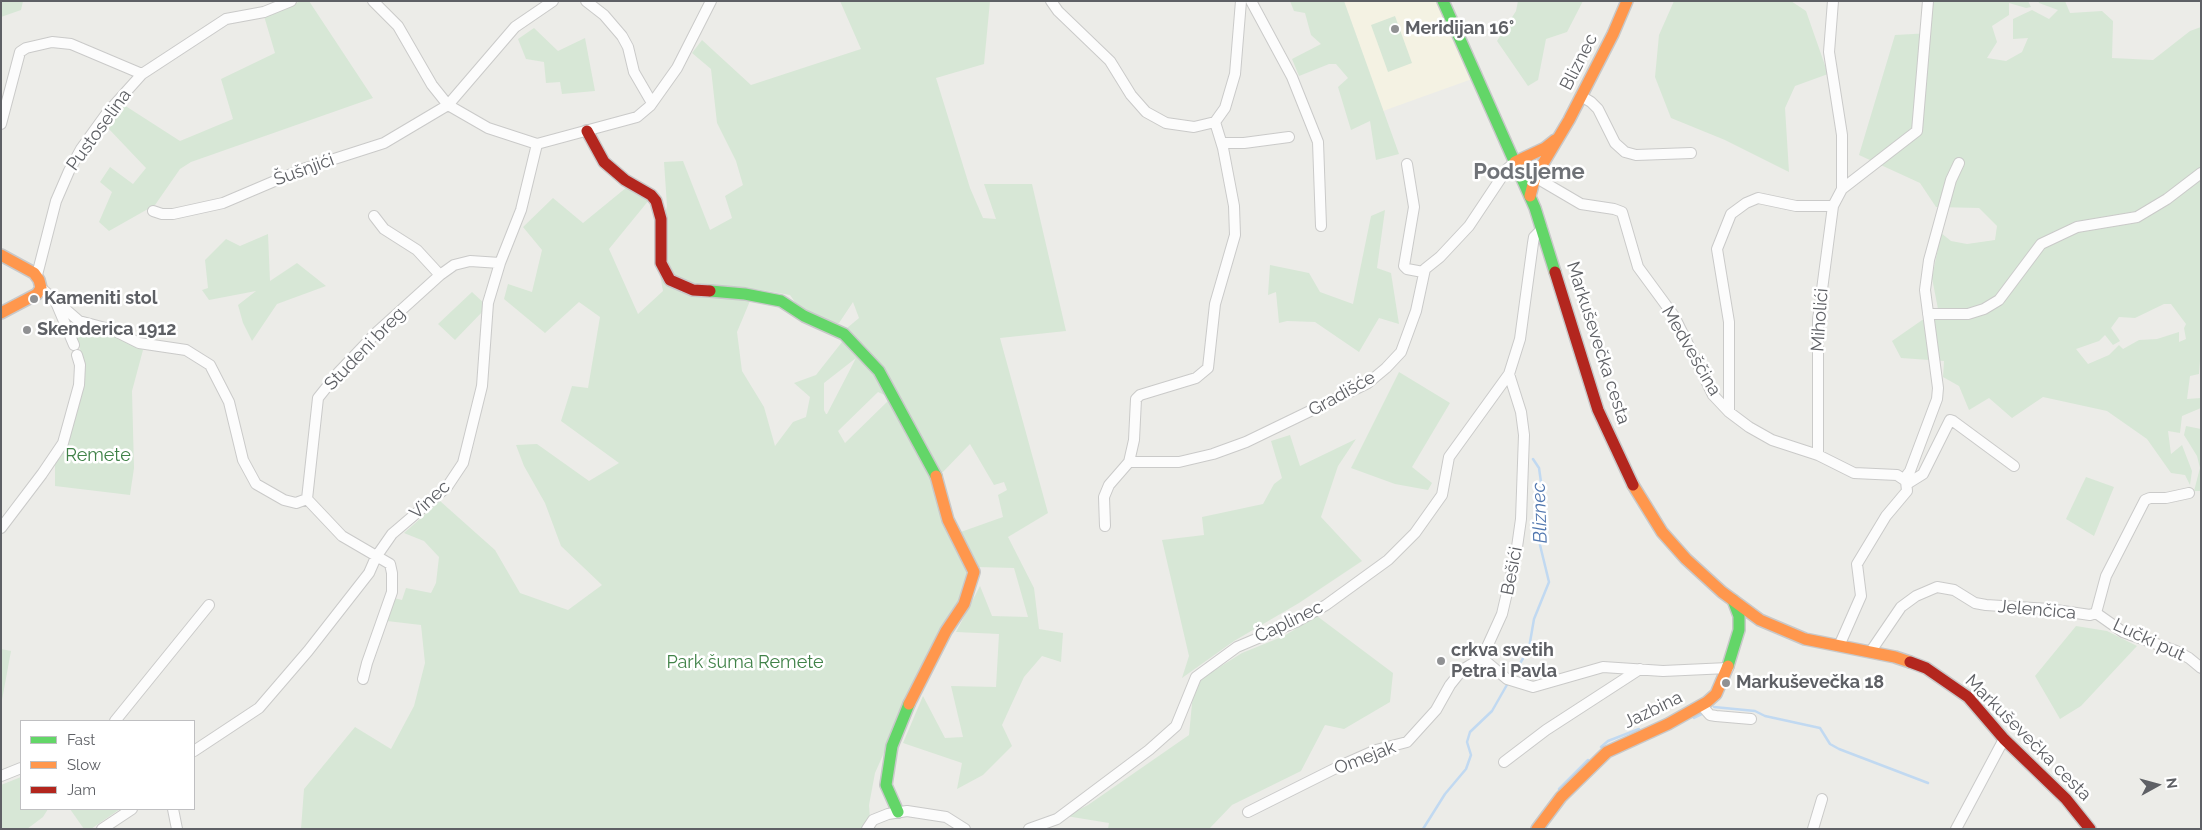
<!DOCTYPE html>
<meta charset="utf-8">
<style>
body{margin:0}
#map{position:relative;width:2202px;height:830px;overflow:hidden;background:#ecece8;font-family:Raleway,sans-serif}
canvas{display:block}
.frame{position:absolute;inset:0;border:2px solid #5e6065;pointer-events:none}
.legend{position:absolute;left:20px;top:720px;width:175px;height:90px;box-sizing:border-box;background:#fff;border:1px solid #bfbfc1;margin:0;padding:6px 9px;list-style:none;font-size:15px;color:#5e6065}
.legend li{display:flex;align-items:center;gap:10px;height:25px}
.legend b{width:25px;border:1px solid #bfbfc1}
.north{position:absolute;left:2132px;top:760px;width:50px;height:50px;-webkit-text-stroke:4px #fff;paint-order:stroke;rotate:83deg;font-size:14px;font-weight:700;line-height:20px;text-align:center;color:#5e6065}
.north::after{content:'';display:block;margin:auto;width:18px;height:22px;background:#5e6065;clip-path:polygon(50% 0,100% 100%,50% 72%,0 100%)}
</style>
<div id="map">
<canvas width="2202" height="830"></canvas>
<div class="frame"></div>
<ul class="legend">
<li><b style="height:6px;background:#63d668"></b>Fast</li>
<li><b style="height:6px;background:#ff974d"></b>Slow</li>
<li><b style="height:6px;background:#b3261e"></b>Jam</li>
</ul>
<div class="north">N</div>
</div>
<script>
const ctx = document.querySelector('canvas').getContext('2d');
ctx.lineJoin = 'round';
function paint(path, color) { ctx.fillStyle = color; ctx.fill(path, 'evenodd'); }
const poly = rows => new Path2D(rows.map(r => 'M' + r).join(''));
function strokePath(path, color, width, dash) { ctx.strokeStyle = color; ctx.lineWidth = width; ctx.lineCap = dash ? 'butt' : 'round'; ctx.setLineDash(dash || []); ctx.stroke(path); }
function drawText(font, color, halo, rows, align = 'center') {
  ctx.font = font + ' Raleway,sans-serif'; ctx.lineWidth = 5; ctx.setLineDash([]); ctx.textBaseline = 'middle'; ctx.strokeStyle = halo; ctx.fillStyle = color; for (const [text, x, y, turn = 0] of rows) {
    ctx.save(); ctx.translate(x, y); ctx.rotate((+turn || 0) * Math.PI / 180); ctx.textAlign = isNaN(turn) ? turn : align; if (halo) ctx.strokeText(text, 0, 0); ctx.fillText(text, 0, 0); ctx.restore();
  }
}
const commercial = poly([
 [1344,1,1439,1,1472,79,1383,111]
]);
const green = poly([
 [1,1,23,1,21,10,1,17],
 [301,1,309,1,373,98,191,162,180,169,155,205,109,231,99,222,112,192,100,182,110,167,133,184,146,168,107,127,124,105,180,141,233,119,221,79,275,53,264,16],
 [840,1,990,1,984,64,936,78,970,188,983,218,996,219,984,184,1032,184,1066,331,1000,338,1048,513,1008,537,1034,588,1039,629,1063,633,1061,662,1042,656,1024,677,1002,725,1012,746,983,775,957,789,962,763,903,743,923,696,945,738,963,737,951,686,996,687,999,634,956,632,980,586,992,616,1028,617,1014,568,977,567,958,533,1003,517,998,495,1007,490,1004,482,994,485,970,444,939,476,909,433,928,472,936,496,971,570,971,590,936,638,917,678,875,773,869,805,870,819,864,829,301,829,304,789,355,727,391,749,414,706,425,663,421,625,387,621,394,598,402,600,406,588,431,593,436,583,439,557,424,541,404,533,440,501,495,550,520,593,568,610,602,585,561,546,545,503,524,466,516,445,537,444,589,481,619,463,561,421,572,386,588,388,600,317,579,302,545,333,504,299,508,284,532,292,542,250,523,227,553,198,583,223,627,187,649,200,609,249,638,314,663,291,656,253,667,206,664,162,683,161,710,230,732,218,725,196,743,185,736,161,717,123,711,69,692,53,702,40,751,85,861,49],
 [755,289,790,295,802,312,831,324,839,323,853,302,859,318,847,328,854,343,842,342,816,375,794,383,810,397,806,417,793,422,775,446,764,407,742,371,737,332],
 [856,358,827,414,826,414,824,410,824,383],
 [878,392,891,398,845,443,838,431],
 [1290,1,1344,1,1399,154,1376,160,1370,121,1351,130,1338,87,1348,78,1336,64,1329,64,1299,76,1292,59,1321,44,1311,35,1305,13,1294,11],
 [1518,1,1583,1,1567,32,1546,39,1538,80,1528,86,1497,41,1516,11],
 [1674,1,1791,1,1806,11,1828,74,1795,86,1785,108,1789,172,1725,140,1671,118,1655,77,1659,35],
 [1932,1,2028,1,2031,7,2026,8,2009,3,2009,15,1992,26,1997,42,1987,58,2006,61,2022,52,2028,38,2013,39,2013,19,2032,10,2049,19,2058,10,2039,3,2038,1,2065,1,2070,13,2102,11,2113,21,2112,58,2153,60,2190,31,2201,27,2201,347,2199,374,2190,376,2187,399,2201,398,2201,408,2182,416,2180,433,2168,431,2171,454,2182,445,2192,471,2190,485,2185,475,2171,473,2147,439,2107,411,2043,397,2012,418,1989,398,1969,410,1959,386,1943,377,1944,361,1901,358,1892,341,1938,309,1932,278,1941,233,1951,241,1967,244,1995,240,1997,226,1979,208,1936,207,1920,183,1859,155,1895,35,1931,33],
 [2164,304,2171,304,2186,324,2184,328,2186,339,2179,342,2179,332,2157,339,2139,340,2123,349,2119,345,2109,355,2088,364,2076,349,2099,341,2105,335,2113,345,2120,341,2111,328,2119,317,2135,318],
 [1395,16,1412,63,1388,72,1371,25],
 [534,28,558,51,585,38,595,91,562,94,560,82,546,83,544,62,526,59,518,39],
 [1385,210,1377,268,1391,273,1399,324,1379,318,1359,352,1315,322,1287,321,1279,323,1276,292,1268,295,1270,265,1309,273,1320,292,1353,304,1371,216],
 [268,234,270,281,297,263,326,286,277,304,252,341,243,323,238,305,256,291,209,300,202,290,208,288,205,260,226,239,240,246],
 [472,292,486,305,485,309,455,340,438,324],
 [69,326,78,326,111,333,143,350,132,391,134,468,130,495,55,486,55,462,83,362,80,349],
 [1399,372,1450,403,1412,467,1432,483,1428,490,1395,484,1351,468],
 [2186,426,2201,429,2201,491,2194,491,2200,468,2197,456,2184,435],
 [1290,435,1300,466,1356,439,1338,466,1321,517,1362,561,1299,603,1234,641,1182,678,1189,656,1162,540,1204,535,1202,517,1263,504,1274,484,1282,478,1271,441],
 [2086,477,2114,487,2094,536,2066,519],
 [1317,616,1393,673,1390,702,1344,729,1325,725,1301,771,1232,805,1209,829,1108,829,1109,823,1066,816,1088,805,1189,735,1194,683,1242,653,1284,636],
 [2076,626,2107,631,2137,646,2081,706,2060,719,2035,676],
 [1,649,11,651,2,700,1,700],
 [21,777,21,809,48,809,43,817,27,829,1,829,1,785],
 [70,809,120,809,91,829,84,829]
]);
const stream = poly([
 [1511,679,1529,648,1534,619,1549,582,1540,545,1542,489,1539,468,1533,459],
 [1714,707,1755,711,1765,716,1820,728,1830,744,1839,749,1928,783],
 [1694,718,1702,714],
 [1601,747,1608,741,1639,729],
 [1559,789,1588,760],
 [1423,829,1445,794,1466,769,1471,755,1467,742,1470,732,1492,711,1508,683]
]);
const street = poly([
 [373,1,398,26,432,85,448,105,488,128,537,144,637,117,650,106,677,68,711,1],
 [586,1,604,15,622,36,628,47,634,72,652,103],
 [1051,1,1058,11,1110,61,1131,95,1146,112,1166,123,1194,127,1215,122,1225,108,1235,74,1241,1],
 [1251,1,1292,77,1318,142,1321,226],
 [1833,1,1829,52,1842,135,1842,189],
 [1581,96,1591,102,1598,109,1615,143,1625,152,1636,155,1691,153],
 [1,124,20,52,26,48,52,42,71,44,142,74],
 [1222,143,1244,143,1289,137],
 [1407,164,1414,207,1404,266,1407,269,1423,272],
 [1535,177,1581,204,1614,209,1622,212,1638,267,1674,316,1713,395,1729,412,1749,427,1772,440,1818,455,1854,473,1897,475,1906,481,1907,491,1886,516,1857,564,1861,596,1839,646],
 [153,211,162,214,173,214,223,203,303,169,384,143,448,105,515,27,553,1],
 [374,216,384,229,417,250,440,275],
 [1542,229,1534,237,1533,243,1520,339,1509,374,1521,412,1524,435,1521,519,1516,554,1502,614,1482,658,1507,679,1533,687,1603,667,1663,671,1728,668],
 [37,275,56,201,69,171,81,149,107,113,142,74,226,19,264,12,291,1],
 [41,288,79,321,113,330,139,343,186,350,210,365,229,402,243,460,256,484,284,500,296,503,307,499],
 [55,300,74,345],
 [1928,314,1968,314,1984,309,1999,300,2041,244,2077,227,2137,217,2167,199,2201,173],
 [1729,412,1729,322,1717,249,1731,214,1746,203,1758,198,1796,206,1833,206],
 [1818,455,1818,320,1833,206,1842,189,1917,131,1928,1],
 [1129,462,1179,462,1213,454,1246,442,1368,383,1386,368,1401,352,1416,311,1425,269,1440,257,1469,226,1507,169,1515,162],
 [1904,479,1910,471,1937,399,1938,388,1925,290,1929,260,1951,180,1959,163],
 [1907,484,1923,474,1950,420,1953,421,2014,466],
 [307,499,318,398,338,373,377,332,440,275,454,265,470,261,500,263],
 [307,499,342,536,390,564,392,573,392,592,367,663,363,679],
 [1105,526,1104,497,1109,485,1129,462,1134,440,1136,399,1140,395,1196,378,1208,368,1215,304,1235,235,1234,206,1223,148,1215,122],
 [1,528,42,474,63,443,79,385,80,365,77,355],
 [2096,613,2106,576,2145,500,2150,498,2166,498,2189,493],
 [2096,613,2123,632,2176,651,2189,658,2201,668],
 [1871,651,1901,607,1916,596,1937,587,1954,590,1975,603,1986,605,2049,609,2090,615,2096,613],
 [1702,706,1710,715,1716,716,1751,719],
 [115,721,209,605],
 [194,751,259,708,308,651,369,573,376,557,392,534,447,487,463,463,482,386,488,303,500,263,521,210,537,144],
 [1504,762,1546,730,1640,669],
 [1,776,21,768],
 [173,809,177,829],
 [1248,812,1342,765,1376,750,1407,742,1436,710,1450,685,1462,670,1482,658],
 [102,829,132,809],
 [867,829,873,820,888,814,907,811,946,817,965,829],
 [1029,829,1057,819,1149,750,1176,726,1196,677,1237,647,1296,622,1326,605,1388,560,1415,533,1442,495,1449,457,1509,374],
 [1813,829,1822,799],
 [1956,829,2004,739]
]);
const fast = poly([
 [1443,1,1535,208,1555,272],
 [710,291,745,294,781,301,804,316,844,334,879,371,936,476],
 [1728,666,1739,630,1739,616,1733,600],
 [898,812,886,785,892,746,909,704]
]);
const slow = poly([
 [1515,162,1545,148,1555,140],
 [1530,196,1535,177,1569,120,1613,34,1627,1],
 [1,255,34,273,39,280,41,288,37,294,1,313],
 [1633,485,1662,532,1686,559,1722,592,1760,620,1805,639,1895,657,1910,662],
 [909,704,946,631,964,604,974,572,948,520,936,476],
 [1537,829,1561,797,1607,752,1668,724,1707,702,1716,694,1728,666]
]);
const jam = poly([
 [587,131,604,162,625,180,651,195,656,201,661,219,661,263,670,280,693,290,710,291],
 [1555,272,1598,410,1633,485],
 [1910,662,1926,668,1968,697,2004,739,2066,799,2090,829]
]);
const markers = [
 [1395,29,5,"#909193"],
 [34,299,5,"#909193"],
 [27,330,5,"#909193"],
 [1441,661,5,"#909193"],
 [1726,683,5,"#909193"]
];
const poiNames = [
 ["Meridijan 16°",1405,29],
 ["Kameniti stol",44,299],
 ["Skenderica 1912",37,330],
 ["crkva svetih",1451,651],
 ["Petra i Pavla",1451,672],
 ["Markuševečka 18",1736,683]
];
const streetNames = [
 ["Bliznec",1579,62,-63],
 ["Pustoselina",99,130,-54],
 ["Šušnjići",304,170,-20],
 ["Miholići",1820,320,-86],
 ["Markuševečka cesta",1598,343,72],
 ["Studeni breg",365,349,-46],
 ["Medveščina",1691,351,60],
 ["Gradišće",1342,394,-29],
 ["Vinec",430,500,-43],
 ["Bešići",1512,571,-79],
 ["Jelenčica",2037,610,5],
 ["Čaplinec",1289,622,-26],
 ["Lučki put",2149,640,25],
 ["Jazbina",1653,710,-26],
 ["Markuševečka cesta",2028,738,45],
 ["Omejak",1365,758,-21]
];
const parkNames = [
 ["Remete",98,456],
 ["Park šuma Remete",745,663]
];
const waterNames = [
 ["Bliznec",1540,513,-92]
];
const districtNames = [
 ["Podsljeme",1529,172]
];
paint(commercial, '#f4f2e3');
paint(green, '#d7e7d6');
strokePath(stream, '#c1d9f1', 2.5);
strokePath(street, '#cacac9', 12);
strokePath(fast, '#c8c8c9', 14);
strokePath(slow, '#c8c8c9', 14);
strokePath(jam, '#c8c8c9', 14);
strokePath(street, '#fcfcfc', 10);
strokePath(fast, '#63d668', 11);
strokePath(slow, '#ff974d', 11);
strokePath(jam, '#b3261e', 11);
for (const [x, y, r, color] of markers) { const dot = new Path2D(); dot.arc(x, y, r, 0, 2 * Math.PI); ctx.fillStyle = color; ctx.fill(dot); strokePath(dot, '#fff', 2); }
drawText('bold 18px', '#5e6065', '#fff', poiNames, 'left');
drawText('18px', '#5e6065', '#fff', streetNames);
drawText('18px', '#408248', '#fff', parkNames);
drawText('italic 19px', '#5177af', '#fff', waterNames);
drawText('bold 22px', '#6f7277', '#fff', districtNames);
</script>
